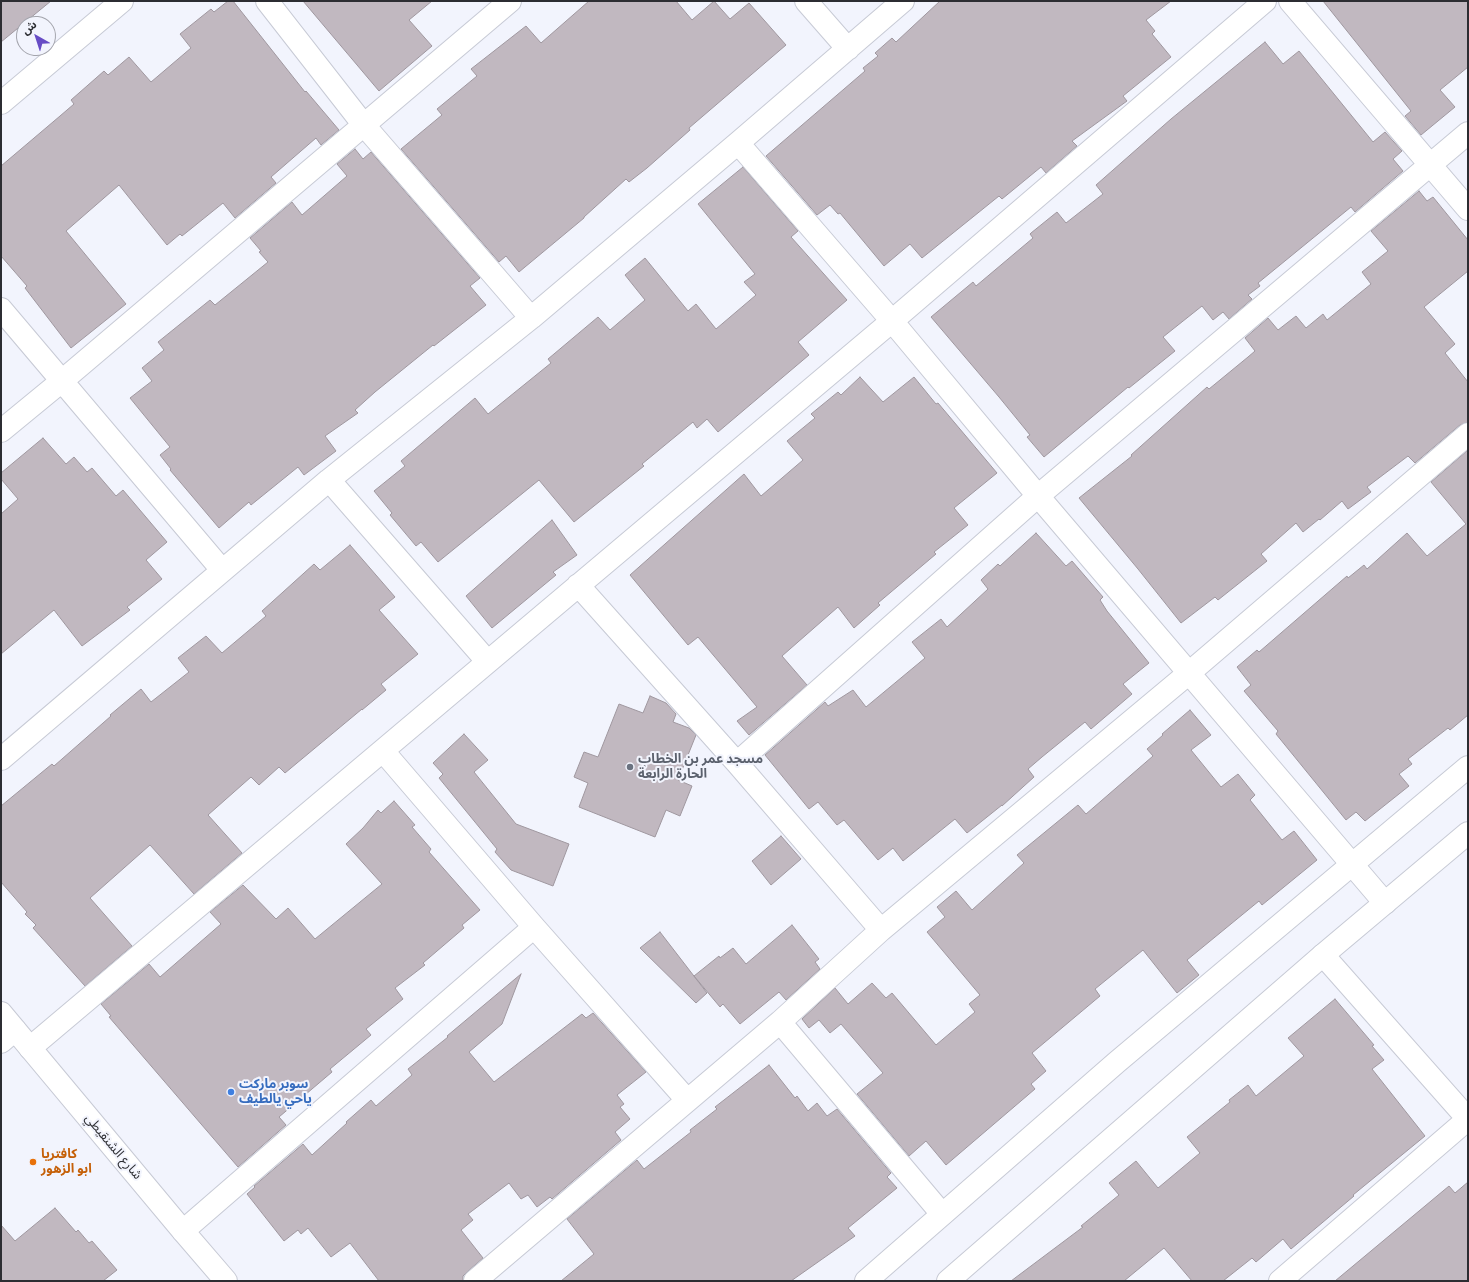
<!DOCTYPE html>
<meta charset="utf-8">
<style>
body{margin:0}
#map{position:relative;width:1469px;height:1282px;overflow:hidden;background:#f2f4fd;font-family:"DM Sans","Noto Sans Arabic",sans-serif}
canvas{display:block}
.frame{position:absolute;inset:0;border:2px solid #2c2d32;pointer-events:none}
.north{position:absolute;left:16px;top:16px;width:40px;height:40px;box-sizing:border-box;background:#f2f4fd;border:1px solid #a3a4ac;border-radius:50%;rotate:321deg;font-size:11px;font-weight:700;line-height:16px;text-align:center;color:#2c2d32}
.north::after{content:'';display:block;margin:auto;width:14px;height:18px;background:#674cc5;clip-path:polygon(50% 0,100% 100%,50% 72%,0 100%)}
</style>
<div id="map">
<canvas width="1469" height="1282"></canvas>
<div class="frame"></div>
<div class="north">ش</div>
</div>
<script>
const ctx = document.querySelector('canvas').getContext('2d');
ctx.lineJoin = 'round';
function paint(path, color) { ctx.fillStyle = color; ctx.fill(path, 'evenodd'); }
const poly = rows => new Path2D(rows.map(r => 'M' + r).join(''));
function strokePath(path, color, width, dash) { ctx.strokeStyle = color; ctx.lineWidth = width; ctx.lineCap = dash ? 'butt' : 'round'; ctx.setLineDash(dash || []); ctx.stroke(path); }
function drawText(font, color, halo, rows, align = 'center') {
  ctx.font = font + ' "DM Sans","Noto Sans Arabic",sans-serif'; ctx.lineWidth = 4; ctx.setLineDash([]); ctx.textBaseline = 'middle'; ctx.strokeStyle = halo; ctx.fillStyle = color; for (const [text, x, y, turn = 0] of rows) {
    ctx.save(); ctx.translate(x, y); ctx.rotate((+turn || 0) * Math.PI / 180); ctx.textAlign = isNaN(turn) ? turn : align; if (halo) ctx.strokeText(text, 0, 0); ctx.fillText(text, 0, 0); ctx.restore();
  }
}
const building = poly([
 [1,1,51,1,1,42,1,1],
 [228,1,233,1,305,92,306,91,339,130,321,145,316,138,271,177,276,183,235,218,223,203,182,236,180,234,167,245,119,185,66,231,126,304,71,348,25,288,27,286,1,256,1,166,60,116,74,104,71,100,104,71,108,75,129,57,151,82,191,48,180,34,211,9,214,12,228,1],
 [303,1,432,1,409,20,432,46,379,91,303,1],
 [589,1,676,1,692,20,714,1,730,19,749,3,786,45,689,128,690,130,647,168,629,182,626,179,584,217,584,218,519,272,506,256,499,262,401,149,442,115,437,109,477,76,471,69,526,26,541,43,589,1],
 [940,1,1171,1,1146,20,1155,31,1152,34,1171,57,1123,96,1127,101,1072,141,1077,146,1046,173,1041,167,1002,199,999,196,922,258,910,244,884,266,840,213,838,214,830,205,817,215,766,156,865,71,863,68,878,56,875,53,892,38,896,42,940,1],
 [1323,1,1468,1,1468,67,1440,90,1455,107,1421,135,1405,116,1411,111,1323,1],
 [1265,42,1283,64,1299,51,1373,142,1385,132,1402,151,1393,159,1403,171,1355,212,1351,207,1258,283,1260,286,1248,295,1252,299,1229,319,1223,312,1213,320,1202,306,1163,337,1175,351,1129,388,1128,387,1044,457,1027,437,1030,435,999,397,931,317,973,282,976,286,1033,238,1030,234,1031,233,1057,212,1066,223,1103,194,1096,185,1171,119,1265,42],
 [355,149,363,159,371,152,480,278,470,286,486,305,434,346,433,345,375,392,355,410,358,413,325,436,336,451,304,475,298,467,251,505,249,502,219,528,170,470,171,469,160,455,170,447,130,398,152,381,142,368,164,350,158,342,210,300,215,305,268,262,259,252,261,251,250,238,292,202,302,215,347,176,337,164,355,149],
 [743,167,798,231,791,237,847,300,798,342,809,355,718,432,707,419,697,428,693,422,642,464,644,466,574,522,539,480,438,562,421,542,416,546,390,515,392,513,374,491,405,466,401,461,475,398,488,414,551,363,548,359,598,317,610,330,645,300,625,275,645,258,688,311,696,304,716,329,756,295,744,282,755,274,698,204,743,167],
 [1419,191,1427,201,1433,197,1468,240,1468,271,1424,307,1455,344,1445,353,1468,382,1468,422,1460,425,1415,463,1408,456,1367,487,1371,492,1348,509,1342,501,1320,520,1319,519,1303,532,1296,523,1261,554,1267,561,1218,600,1215,597,1181,623,1138,569,1079,498,1132,456,1131,455,1207,387,1209,389,1248,357,1255,351,1245,338,1268,318,1278,330,1296,316,1306,328,1323,314,1327,320,1371,284,1362,272,1388,251,1371,231,1419,191],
 [860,377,883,402,914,377,936,404,938,403,997,473,954,508,968,525,934,552,936,554,878,603,880,605,854,628,838,607,782,656,807,685,749,735,737,721,757,707,698,637,688,645,630,575,744,474,761,496,803,460,787,441,815,418,811,414,838,392,841,395,860,377],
 [43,438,66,464,74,457,87,472,92,468,116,496,123,490,167,542,146,560,162,579,127,607,130,610,82,646,54,610,1,654,1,514,18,499,1,479,1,473,43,438],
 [1468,450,1468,715,1450,730,1448,728,1408,759,1412,764,1399,774,1409,786,1365,821,1356,812,1346,820,1276,734,1278,731,1244,691,1251,685,1237,667,1257,650,1259,652,1347,576,1348,578,1364,565,1367,569,1407,533,1427,556,1466,524,1431,482,1468,450],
 [552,520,577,555,553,572,556,575,492,628,466,596,552,520],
 [1036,533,1066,566,1072,561,1103,597,1100,600,1107,611,1149,663,1123,684,1132,694,1091,729,1085,722,1042,757,1028,769,1034,777,1002,806,1002,805,967,833,955,819,903,861,893,848,878,860,844,820,837,825,818,802,809,809,765,755,825,702,828,706,853,690,866,707,925,658,912,642,941,619,947,627,988,589,981,580,998,564,1000,566,1036,533],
 [350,545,395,597,379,610,418,654,381,684,386,690,362,710,362,709,285,773,279,767,259,785,251,777,208,815,242,853,194,894,150,845,90,898,132,946,85,986,33,928,36,925,25,914,27,912,1,882,1,806,52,764,54,766,111,716,110,715,141,689,151,702,189,672,178,658,206,636,222,653,266,616,262,611,314,564,320,570,350,545],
 [650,696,666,703,676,714,673,722,689,728,696,735,678,780,692,786,680,816,666,810,655,837,579,807,588,783,574,777,584,752,598,757,619,704,643,713,650,696],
 [1190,710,1211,735,1191,750,1221,787,1238,774,1255,795,1250,800,1282,840,1294,831,1317,860,1262,905,1259,901,1187,960,1199,975,1177,993,1143,950,1095,989,1100,996,1032,1053,1046,1071,1031,1084,1035,1089,946,1165,926,1141,909,1156,857,1094,883,1073,841,1024,830,1033,819,1020,809,1028,802,1019,835,988,848,1004,872,983,886,998,892,993,936,1045,975,1012,969,1004,980,995,927,932,945,917,937,907,956,891,972,910,1024,863,1017,855,1078,805,1086,814,1153,756,1147,749,1163,735,1162,734,1190,710],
 [464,734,488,760,474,772,516,824,569,844,553,886,511,870,495,852,497,849,439,778,443,774,433,763,464,734],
 [394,801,415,825,412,827,431,849,429,852,480,910,462,925,464,928,423,963,425,965,395,988,403,999,366,1029,371,1035,330,1069,332,1072,279,1117,286,1125,238,1167,109,1017,111,1016,101,1004,149,964,160,977,221,924,210,912,243,885,276,919,288,908,315,939,382,884,346,844,363,828,378,810,381,813,394,801],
 [781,836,801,859,771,885,752,861,781,836],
 [792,925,819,959,815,962,820,969,786,1000,779,992,740,1024,723,1004,720,1007,694,976,719,956,720,958,733,948,746,964,792,925],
 [660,932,707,993,696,1003,640,948,660,932],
 [521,974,502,1024,469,1052,494,1082,582,1014,586,1018,593,1013,646,1072,617,1095,624,1104,620,1107,630,1119,615,1132,621,1140,552,1199,550,1197,537,1207,528,1195,521,1199,509,1183,468,1214,473,1220,461,1230,483,1258,467,1272,463,1276,463,1281,379,1281,350,1243,331,1257,308,1228,301,1234,298,1230,284,1241,247,1194,255,1187,254,1186,303,1144,312,1155,347,1123,346,1122,371,1100,376,1106,412,1075,408,1069,448,1037,447,1036,521,974],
 [1335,999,1374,1045,1372,1046,1384,1060,1372,1069,1425,1136,1353,1195,1354,1196,1291,1249,1283,1239,1256,1262,1252,1258,1223,1281,1192,1281,1164,1248,1124,1281,1011,1281,1083,1227,1081,1226,1119,1195,1109,1183,1136,1161,1158,1188,1200,1153,1187,1137,1230,1102,1229,1100,1248,1085,1256,1096,1304,1056,1288,1038,1335,999],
 [769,1065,795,1098,797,1096,808,1111,817,1103,827,1116,837,1109,891,1173,887,1177,897,1188,848,1228,855,1236,791,1281,561,1281,594,1254,567,1219,637,1160,644,1169,691,1132,690,1130,717,1109,715,1107,769,1065],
 [1468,1182,1468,1281,1335,1281,1449,1186,1455,1193,1468,1182],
 [55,1208,76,1232,78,1230,89,1243,92,1241,117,1270,103,1281,1,1281,1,1225,15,1241,55,1208]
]);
const minor = poly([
 [267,1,363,124,531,318],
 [806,1,848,49],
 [1290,1,1468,209],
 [1,103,122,1],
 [738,143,892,321,1038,496,1385,903],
 [1,309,222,570],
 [1,431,63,380,510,1],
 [329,480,487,661],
 [578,585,737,763,881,930],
 [383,751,534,927,687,1100],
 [1,759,329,480,531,318,738,143,903,1],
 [737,763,1038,496,1468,133],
 [1323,955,1468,1119],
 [780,1022,942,1214],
 [1,1042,15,1030],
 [30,1048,892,321,1265,1],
 [183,1231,534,927],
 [475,1281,780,1022,881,930,1189,673,1468,434],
 [1280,1281,1468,1119]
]);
const tertiary = poly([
 [1,1013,183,1231,226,1281],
 [866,1281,1117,1062,1468,767],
 [948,1281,1323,955,1468,833]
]);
const markers = [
 [630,767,4,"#6b7280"],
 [231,1092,4,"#3f7fe0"],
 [33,1162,4,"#e8710a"]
];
const worshipNames = [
 ["مسجد عمر بن الخطاب",638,760],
 ["الحارة الرابعة",638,775]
];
const shopNames = [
 ["سوبر ماركت",239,1085],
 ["ياحي يالطيف",239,1100]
];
const streetNames = [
 ["شارع الشنقيطي",113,1147,50]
];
const foodNames = [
 ["كافتريا",41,1155],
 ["ابو الزهور",41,1170]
];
paint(building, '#c1b8c0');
strokePath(building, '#9f979f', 1);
strokePath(minor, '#c7cad5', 24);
strokePath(tertiary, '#c7cad5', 24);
strokePath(minor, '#fff', 22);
strokePath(tertiary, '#fff', 22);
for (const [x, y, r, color] of markers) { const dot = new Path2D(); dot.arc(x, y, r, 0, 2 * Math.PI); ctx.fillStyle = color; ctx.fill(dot); strokePath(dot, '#f2f4fd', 1.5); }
drawText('bold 13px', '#5b616d', '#f2f4fd', worshipNames, 'left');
drawText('bold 13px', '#366cbe', '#f2f4fd', shopNames, 'left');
drawText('13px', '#2c2d32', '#f2f4fd', streetNames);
drawText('bold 13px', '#c56008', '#f2f4fd', foodNames, 'left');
</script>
